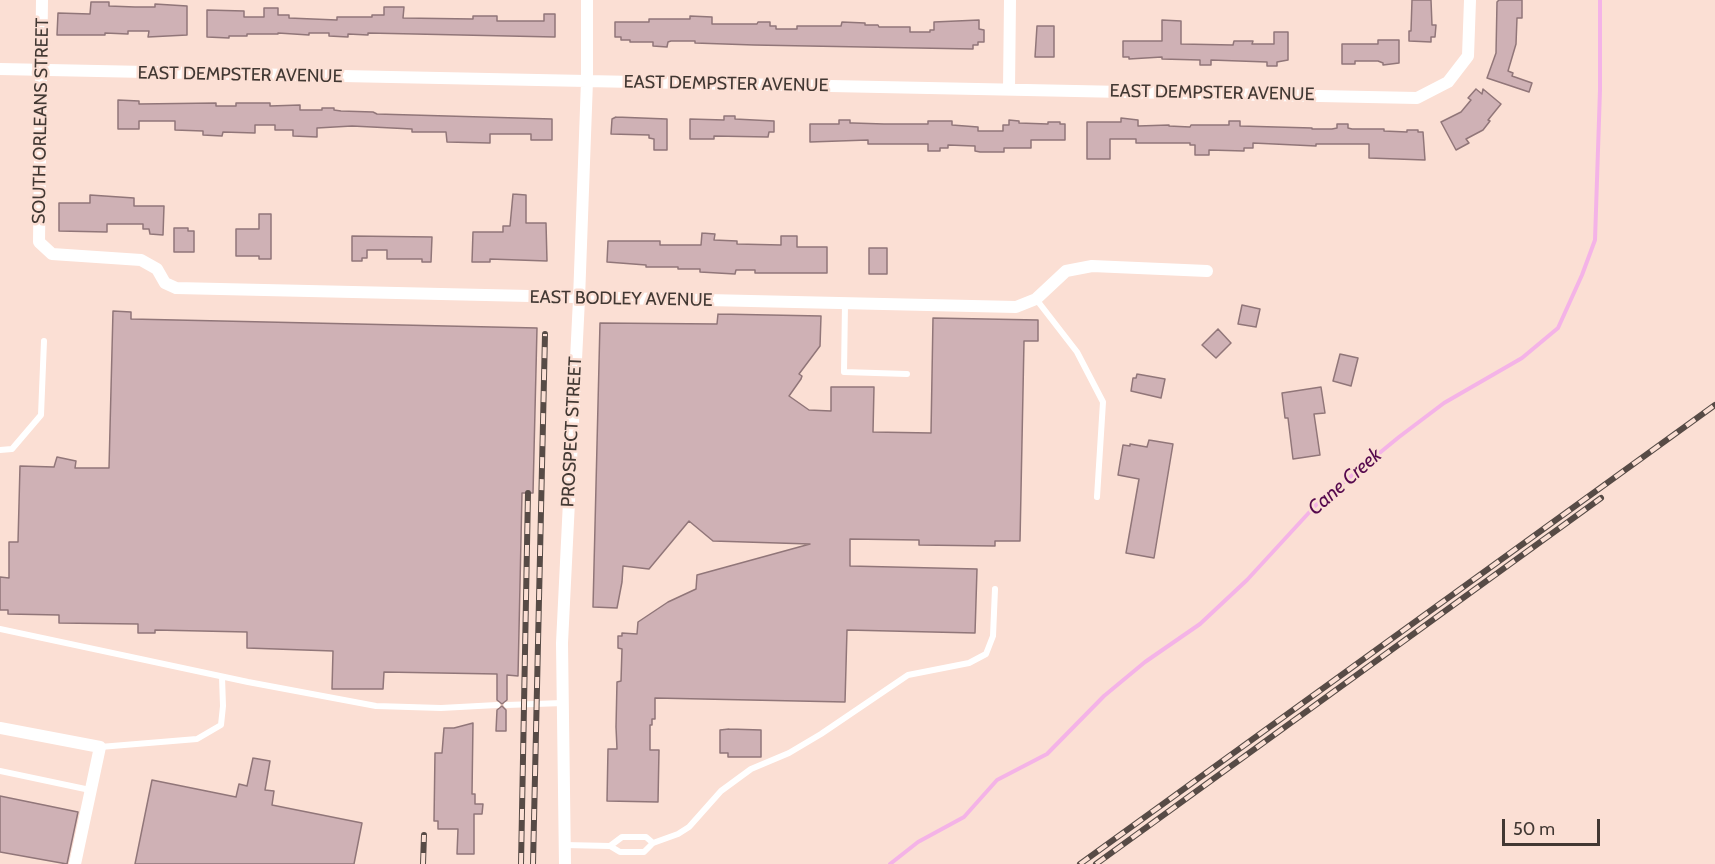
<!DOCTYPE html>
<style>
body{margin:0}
#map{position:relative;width:1715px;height:864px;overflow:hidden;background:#fbdfd4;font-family:Cabin,sans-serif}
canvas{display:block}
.scale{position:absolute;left:1502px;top:819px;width:98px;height:27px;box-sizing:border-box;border:3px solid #423833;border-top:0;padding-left:8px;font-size:18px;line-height:21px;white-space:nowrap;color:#423833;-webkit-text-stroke:4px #fbdfd4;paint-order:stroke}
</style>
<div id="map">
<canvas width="1715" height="864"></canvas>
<div class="scale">50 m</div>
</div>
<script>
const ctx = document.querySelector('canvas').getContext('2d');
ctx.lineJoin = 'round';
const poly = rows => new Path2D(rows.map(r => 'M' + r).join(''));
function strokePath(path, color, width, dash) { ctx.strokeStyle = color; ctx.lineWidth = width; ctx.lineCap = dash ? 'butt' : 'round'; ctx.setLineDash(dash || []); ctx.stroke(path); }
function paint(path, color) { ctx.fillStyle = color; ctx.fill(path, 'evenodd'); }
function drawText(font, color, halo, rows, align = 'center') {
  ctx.font = font + ' Cabin,sans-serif'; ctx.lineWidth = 5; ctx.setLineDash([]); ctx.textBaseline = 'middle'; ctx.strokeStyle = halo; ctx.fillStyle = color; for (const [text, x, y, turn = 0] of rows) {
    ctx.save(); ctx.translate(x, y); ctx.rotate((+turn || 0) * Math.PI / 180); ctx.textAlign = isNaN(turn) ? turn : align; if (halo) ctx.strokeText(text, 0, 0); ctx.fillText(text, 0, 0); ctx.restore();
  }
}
const stream = poly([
 [890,864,918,842,964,817,997,780,1047,754,1104,696,1145,662,1200,624,1247,580,1316,505,1399,437,1444,403,1522,358,1558,328,1582,275,1595,240,1600,90,1600,0]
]);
const building = poly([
 [1412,0,1431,0,1432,25,1436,25,1435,37,1431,37,1431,42,1409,41,1409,31,1411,31,1412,0],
 [1499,0,1522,0,1522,18,1517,18,1516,44,1508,71,1513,73,1512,76,1532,83,1529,92,1487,78,1496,53,1497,2,1499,0],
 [91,2,109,2,109,6,135,7,155,7,155,4,187,6,187,35,148,37,149,31,128,31,128,34,105,33,105,35,57,35,58,13,90,14,91,2],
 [384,7,404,7,403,18,473,19,473,16,497,16,497,21,544,21,544,14,555,14,555,37,368,33,368,35,348,34,348,37,329,36,329,33,309,33,309,35,278,33,278,34,247,34,247,36,229,36,229,38,207,37,207,10,244,11,244,17,264,17,264,8,278,8,278,15,289,15,289,18,337,20,337,17,372,17,372,15,384,15,384,7],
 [690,16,712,17,712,24,757,24,758,22,770,22,770,26,776,26,776,29,797,29,797,26,841,26,842,22,865,23,865,25,878,25,879,27,910,27,910,32,930,32,930,30,934,30,934,22,979,20,979,29,984,30,984,42,978,42,978,45,973,45,973,49,754,45,695,43,695,41,671,41,668,42,667,47,653,46,653,42,630,42,630,40,621,40,621,37,615,37,615,22,649,22,649,19,690,19,690,16],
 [1162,20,1181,21,1181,44,1233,45,1234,41,1253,41,1252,44,1274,44,1274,32,1288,32,1288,60,1277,62,1277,66,1267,66,1267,62,1211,60,1211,65,1200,65,1200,60,1162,59,1162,57,1129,59,1129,57,1123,57,1123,41,1162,41,1162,20],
 [1037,26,1054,26,1054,57,1035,57,1037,26],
 [1378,40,1399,40,1399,63,1383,65,1383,63,1378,61,1355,61,1355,64,1342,64,1342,44,1378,44,1378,40],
 [1476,89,1482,94,1483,89,1501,104,1488,120,1490,121,1483,130,1466,139,1469,143,1456,150,1441,122,1461,112,1471,100,1468,98,1476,89],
 [118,100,139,101,139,104,216,103,216,106,236,106,236,103,270,103,270,106,300,105,300,110,322,110,322,108,334,108,334,110,341,111,373,112,377,114,552,119,552,140,531,140,531,134,490,134,490,143,447,142,446,132,412,132,412,129,352,126,317,128,317,137,293,136,293,130,275,130,275,125,255,125,255,133,223,132,222,136,203,135,203,131,175,130,175,121,139,121,139,129,118,129,118,100],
 [724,116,735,116,735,119,774,121,774,132,769,132,768,137,714,136,714,139,690,139,690,119,724,120,724,116],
 [616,117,667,119,667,150,654,150,654,139,649,138,649,135,611,134,612,119,616,117],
 [1121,118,1138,120,1138,126,1169,125,1169,126,1190,127,1191,125,1229,125,1229,121,1240,121,1240,126,1312,128,1312,129,1332,129,1337,128,1337,124,1348,124,1348,128,1352,129,1384,129,1384,131,1407,132,1407,130,1418,130,1418,132,1423,132,1425,160,1369,158,1369,144,1316,144,1316,146,1253,143,1253,148,1244,148,1244,151,1209,150,1209,155,1195,155,1195,145,1190,145,1190,143,1136,143,1136,139,1110,139,1110,159,1087,159,1087,122,1121,122,1121,118],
 [839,120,850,120,850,123,853,123,884,124,928,124,928,121,952,121,952,125,978,127,978,131,1003,131,1003,125,1009,125,1009,120,1019,121,1019,123,1048,124,1048,122,1060,122,1060,124,1065,124,1065,140,1031,140,1031,148,1004,148,1004,152,980,152,975,151,975,146,948,145,948,148,940,148,940,151,928,151,928,144,868,144,868,140,810,142,810,124,839,124,839,120],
 [513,194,526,195,526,223,546,223,547,261,490,259,490,262,472,262,473,232,503,232,503,226,510,226,513,194],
 [90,195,134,198,134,206,164,206,163,235,150,234,149,229,143,229,143,224,107,224,107,232,59,231,59,203,90,203,90,195],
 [259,214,271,214,271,259,259,259,259,256,236,256,236,229,259,229,259,214],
 [174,228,188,228,188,231,194,231,194,252,174,252,174,228],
 [702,233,715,234,714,240,737,241,737,244,781,245,781,236,797,236,797,247,827,247,827,273,755,273,755,270,736,270,735,274,700,272,700,269,678,269,678,267,646,267,646,265,607,262,608,241,660,241,660,245,701,245,702,233],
 [352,236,432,237,431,262,422,262,422,259,387,259,387,250,367,250,367,258,362,258,362,261,352,261,352,236],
 [869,248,887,248,887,274,869,274,869,248],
 [1242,305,1260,309,1256,327,1238,324,1242,305],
 [113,311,131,312,131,319,537,328,533,493,522,493,518,676,507,675,507,700,502,704,497,700,497,674,384,672,383,689,332,689,333,651,247,648,247,632,155,630,155,633,138,633,138,624,59,623,59,615,8,614,8,610,0,610,0,577,9,578,9,542,18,542,20,466,54,467,57,457,76,461,75,468,109,468,113,311],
 [718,314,821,316,820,346,799,374,802,376,801,379,789,396,809,410,831,411,831,387,874,387,873,432,931,433,933,318,1038,320,1038,341,1024,341,1020,541,995,541,995,546,919,545,919,540,850,539,850,566,977,569,975,633,847,630,845,702,655,698,655,719,652,719,652,725,650,725,650,750,659,750,658,802,607,801,608,749,617,749,616,727,617,682,621,681,622,649,618,648,618,636,622,636,622,633,637,634,638,622,668,602,696,589,697,575,810,544,713,541,689,521,649,569,623,566,622,582,617,608,593,607,600,323,717,324,718,314],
 [1218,329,1231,343,1216,358,1202,345,1218,329],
 [1340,354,1358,358,1351,386,1333,381,1340,354],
 [1137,374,1165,379,1161,398,1131,391,1133,378,1136,378,1137,374],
 [1321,387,1325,413,1314,414,1320,455,1293,459,1288,418,1285,418,1282,393,1321,387],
 [1149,440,1173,444,1154,558,1126,553,1139,479,1118,475,1123,445,1130,446,1130,444,1147,447,1149,440],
 [502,706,506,710,506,731,496,731,497,710,502,706],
 [473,723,472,794,475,794,475,804,483,804,482,814,474,814,474,854,457,854,458,829,438,829,438,821,434,821,435,753,442,753,444,728,454,728,473,723],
 [729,729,761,730,761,757,728,757,728,753,720,753,720,730,729,729],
 [253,758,270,761,265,790,274,791,272,805,362,823,354,864,135,864,152,780,236,797,239,784,247,786,253,758],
 [0,796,78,812,67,864,0,852,0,796]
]);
const lane = poly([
 [1036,299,1077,352,1103,402,1097,497],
 [845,304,844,372,907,374],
 [0,450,12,449,41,415,44,341],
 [0,629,248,682,376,706,441,708,497,705],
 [507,705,563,703],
 [100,747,197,739,221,725,223,706,222,677],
 [0,771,90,790],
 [565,845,610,846,620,852,644,852,653,843,678,834,689,827,721,791,751,769,789,753,821,734,908,675,969,663,986,654,993,636,995,589],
 [610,846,622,837,646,837,653,843]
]);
const street = poly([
 [42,0,39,242,52,254,141,260,157,269,165,283,176,288,1016,307,1036,299,1066,271,1092,266,1207,271],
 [0,69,1417,98,1448,82,1468,56,1470,0],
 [1009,89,1010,0],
 [0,728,100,747,75,864],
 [565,864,562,643,579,299,587,81,587,0]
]);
const rail = poly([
 [423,864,424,835],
 [521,864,528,493],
 [533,864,545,334],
 [1080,864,1715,405],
 [1096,864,1601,498]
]);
const streetNames = [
 ["EAST DEMPSTER AVENUE",240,75,1],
 ["EAST DEMPSTER AVENUE",726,84,1],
 ["EAST DEMPSTER AVENUE",1212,93,1],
 ["SOUTH ORLEANS STREET",41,121,-89],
 ["EAST BODLEY AVENUE",621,299,1],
 ["PROSPECT STREET",572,432,-87]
];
const waterNames = [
 ["Cane Creek",1345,482,-41]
];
strokePath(stream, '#f4b3e7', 4);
paint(building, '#cfb1b5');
strokePath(building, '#917679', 1.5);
strokePath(lane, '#fff', 6);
strokePath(street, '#fff', 12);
strokePath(rail, '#574b46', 6);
strokePath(rail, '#fbdfd4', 4, [11]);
drawText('18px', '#423833', '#fbdfd4', streetNames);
drawText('italic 20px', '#56094d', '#fbdfd4', waterNames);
</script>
